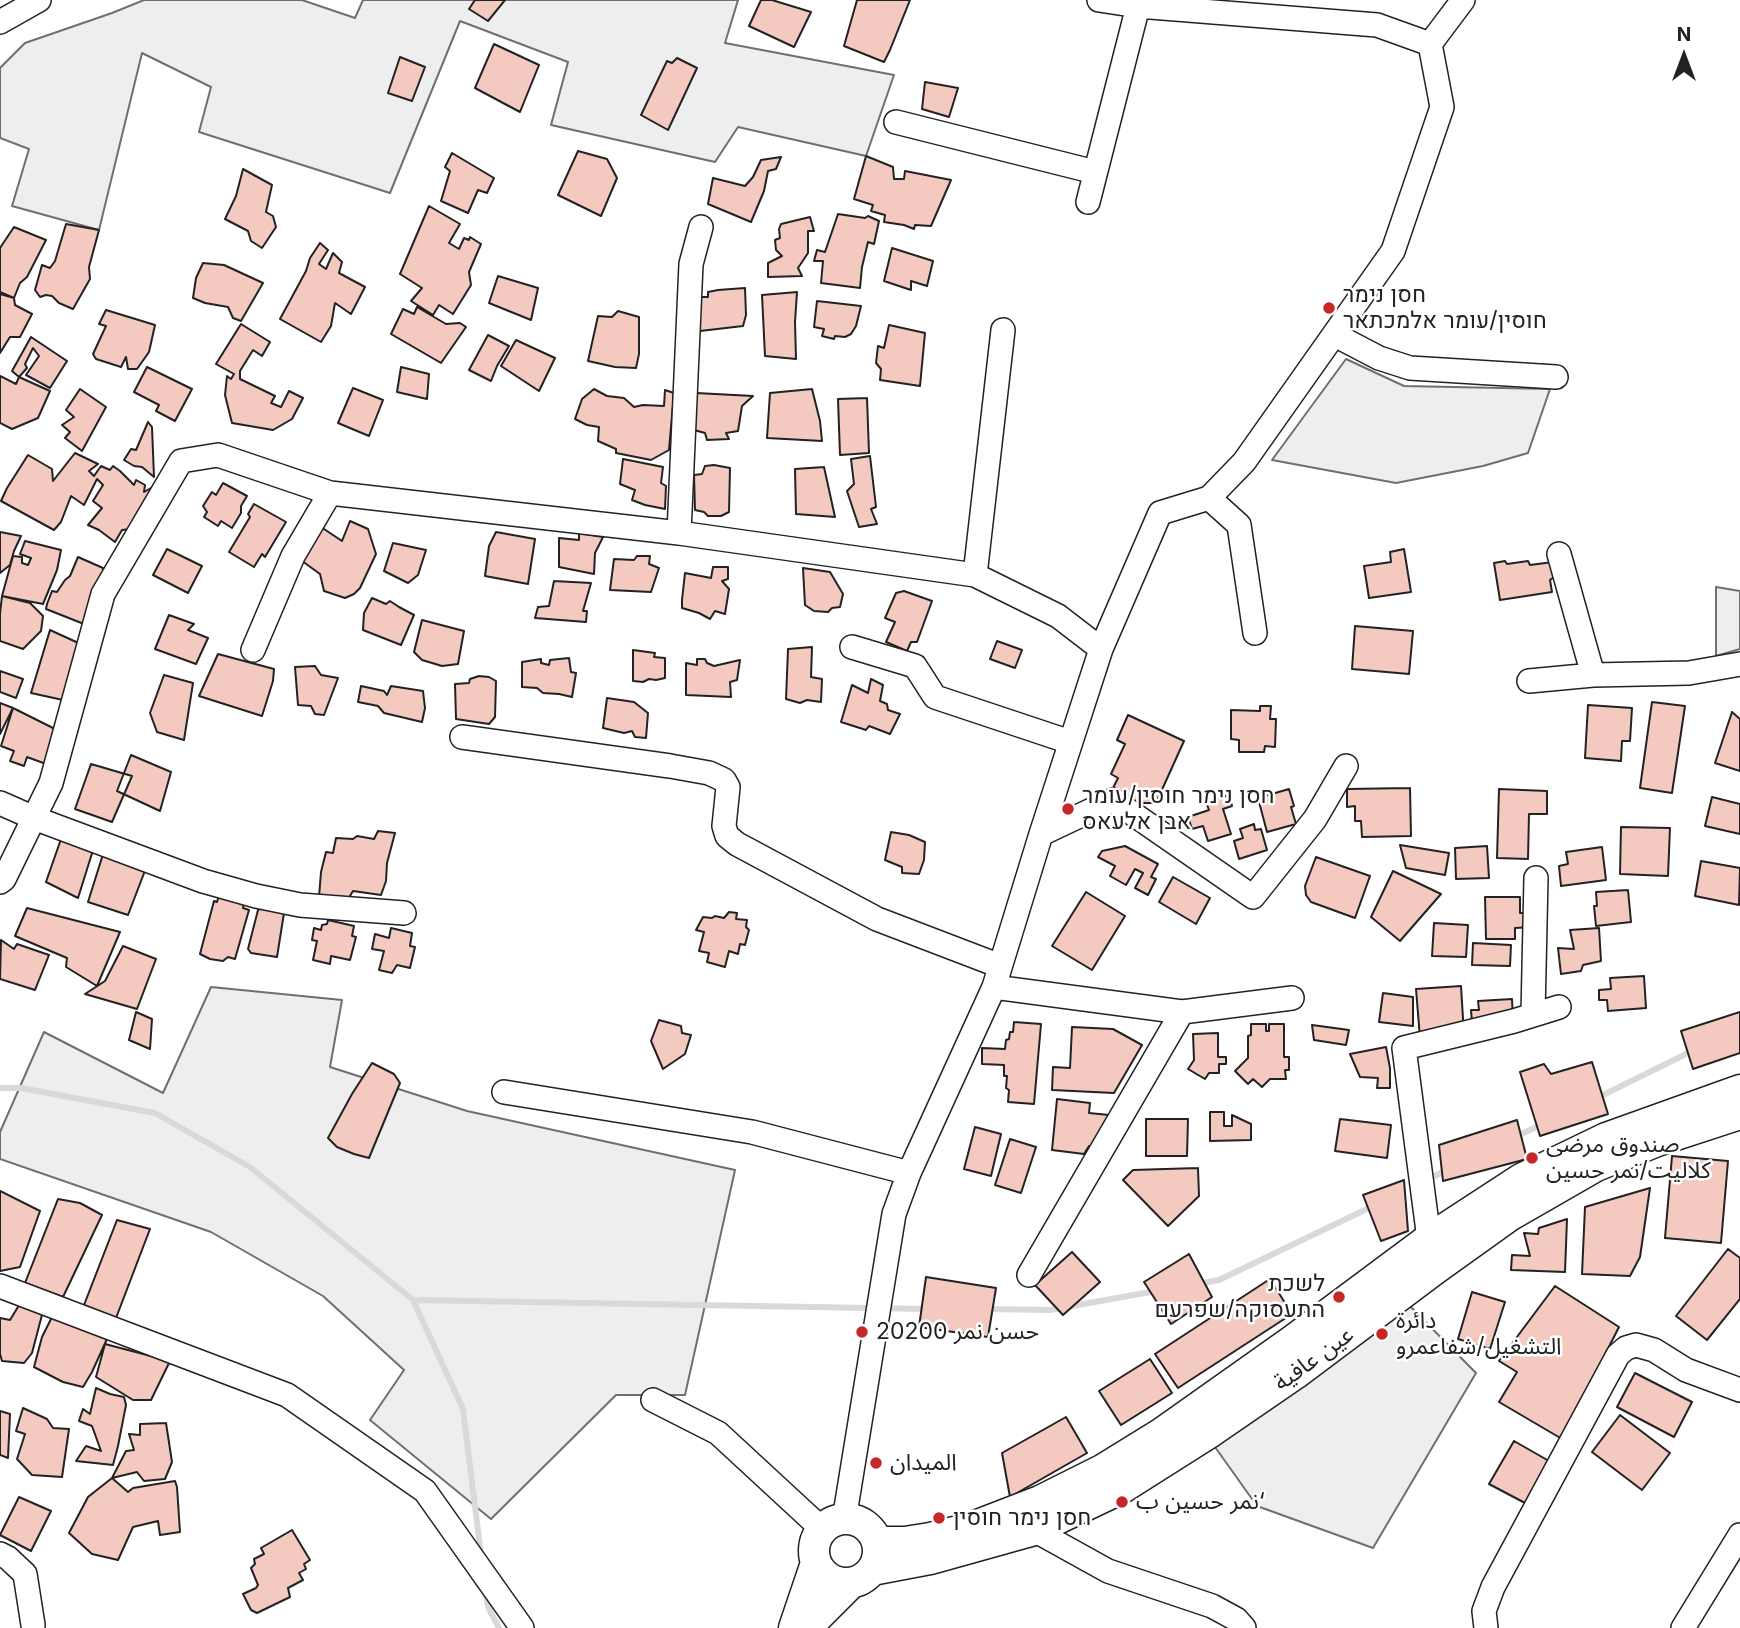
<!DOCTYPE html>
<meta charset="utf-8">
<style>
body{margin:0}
#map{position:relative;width:1740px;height:1628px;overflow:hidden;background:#fff;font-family:Inter,sans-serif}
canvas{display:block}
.north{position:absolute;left:1649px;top:21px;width:70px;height:70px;-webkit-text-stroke:5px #fff;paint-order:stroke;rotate:0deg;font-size:19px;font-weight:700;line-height:28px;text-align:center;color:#222}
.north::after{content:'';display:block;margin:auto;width:24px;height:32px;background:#222;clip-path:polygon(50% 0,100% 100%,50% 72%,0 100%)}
</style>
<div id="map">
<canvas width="1740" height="1628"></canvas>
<div class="north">N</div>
</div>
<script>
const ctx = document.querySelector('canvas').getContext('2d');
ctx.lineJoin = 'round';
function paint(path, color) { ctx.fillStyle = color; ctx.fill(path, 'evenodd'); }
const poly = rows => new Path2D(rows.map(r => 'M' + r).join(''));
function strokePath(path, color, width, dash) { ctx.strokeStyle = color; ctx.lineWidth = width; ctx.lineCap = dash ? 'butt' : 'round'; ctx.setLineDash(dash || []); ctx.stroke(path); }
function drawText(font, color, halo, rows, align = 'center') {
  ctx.font = font + ' Inter,"Noto Sans Arabic",Heebo,sans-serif'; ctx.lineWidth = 5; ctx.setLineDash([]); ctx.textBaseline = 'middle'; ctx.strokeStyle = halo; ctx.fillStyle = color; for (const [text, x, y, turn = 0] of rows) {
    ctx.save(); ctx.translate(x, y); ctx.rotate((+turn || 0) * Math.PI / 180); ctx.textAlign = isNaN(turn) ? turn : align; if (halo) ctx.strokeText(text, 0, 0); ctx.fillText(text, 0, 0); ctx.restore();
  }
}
const green = poly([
 [144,0,302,0,355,18,363,0,738,0,725,43,894,75,866,156,738,127,715,162,551,125,568,62,460,21,390,193,199,132,211,87,142,53,99,230,12,206,29,149,0,138,0,68,25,43,112,13,144,0],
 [1346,359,1404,386,1550,389,1528,453,1483,466,1396,483,1272,460,1346,359],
 [1716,587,1740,591,1740,649,1716,656,1716,587],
 [211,987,342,1000,330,1067,467,1111,735,1170,685,1395,616,1395,491,1519,370,1420,404,1370,323,1296,211,1232,0,1159,0,1132,44,1032,163,1093,211,987],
 [1399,1295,1476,1373,1373,1548,1257,1506,1215,1447,1399,1295]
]);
const stream = poly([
 [0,1088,21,1088,155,1113,250,1167,413,1300,463,1409,481,1555],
 [1597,1098,1694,1050],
 [1515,1137,1543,1124],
 [1427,1180,1448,1169],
 [1198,1284,1219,1280,1373,1206],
 [413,1300,927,1309],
 [987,1309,1050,1310,1156,1291],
 [486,1591,488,1607,499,1628]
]);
const building = poly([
 [475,0,505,0,488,21,469,9,475,0],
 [761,0,772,0,811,12,794,47,749,26,761,0],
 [857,0,910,0,890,50,884,62,844,46,857,0],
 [494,44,539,65,520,112,475,88,494,44],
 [400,57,425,67,412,101,388,93,400,57],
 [677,58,697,68,668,130,641,115,667,61,672,63,677,58],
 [925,82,958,88,949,117,922,109,925,82],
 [578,151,607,159,617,178,601,216,558,195,578,151],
 [452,153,494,178,487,193,478,190,468,213,441,201,450,171,445,167,452,153],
 [866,156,893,167,894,179,904,179,905,171,951,180,931,226,915,225,914,229,904,225,884,222,885,215,871,211,873,205,854,199,866,156],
 [781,157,776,169,768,171,764,191,751,222,708,204,713,178,745,186,753,177,761,160,781,157],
 [243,169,272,185,266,212,273,216,276,227,262,248,251,241,248,231,225,219,236,196,243,169],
 [429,206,460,224,449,243,459,249,464,238,469,240,470,237,481,244,469,272,471,285,453,314,439,305,433,315,411,301,422,288,400,274,429,206],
 [838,214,865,218,868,216,879,221,874,244,868,242,862,267,860,288,821,283,823,261,814,261,817,250,825,252,838,214],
 [810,217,814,231,808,231,808,253,798,268,802,276,768,277,768,263,782,256,776,250,775,240,780,238,779,229,781,224,810,217],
 [66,224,99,230,89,267,90,279,73,309,59,303,52,296,46,295,40,297,35,290,42,265,50,268,55,261,66,224],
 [14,227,46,240,27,277,20,283,14,298,0,292,0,248,14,227],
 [320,243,328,250,319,264,326,269,333,253,342,262,339,273,365,287,351,314,335,303,331,326,321,342,280,319,306,271,310,258,320,243],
 [892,248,933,261,927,286,911,281,911,290,884,281,892,248],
 [203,263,224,265,263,283,241,321,233,318,228,307,205,303,193,298,196,278,203,263],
 [498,276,538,288,531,320,489,303,498,276],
 [745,288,746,315,743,326,700,331,697,297,708,297,708,292,718,290,745,288],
 [797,292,795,322,796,359,765,356,762,295,797,292],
 [0,294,14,298,15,305,32,314,20,337,10,337,0,353,0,294],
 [817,301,861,306,856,326,851,334,845,337,835,336,834,339,822,336,824,329,814,327,817,301],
 [417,307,446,324,460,323,466,327,441,363,391,334,403,309,414,314,417,307],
 [106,310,155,325,149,352,137,369,128,369,126,357,121,367,96,359,93,354,106,326,99,324,106,310],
 [618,311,639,317,639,354,636,368,615,367,588,361,598,316,612,317,618,311],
 [241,324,270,342,262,356,253,350,240,371,240,379,275,396,271,403,281,407,289,391,303,398,292,419,273,430,232,423,225,395,227,376,231,379,234,374,216,364,241,324],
 [889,325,925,333,920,386,880,380,881,369,876,363,878,346,884,348,889,325],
 [488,335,509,346,497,366,491,381,469,370,488,335],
 [31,337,67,361,50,388,26,375,39,356,33,348,25,364,27,368,19,377,12,371,31,337],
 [516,340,555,358,539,391,501,366,516,340],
 [147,367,192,389,175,421,156,411,159,405,134,392,147,367],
 [401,367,429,374,427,399,397,392,401,367],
 [0,376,16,384,19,377,50,391,38,418,12,429,0,423,0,376],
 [353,388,383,400,369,436,338,423,353,388],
 [80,389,106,407,82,451,65,438,70,432,62,425,74,417,66,410,80,389],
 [594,389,607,396,624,398,634,407,643,405,664,406,665,390,674,393,669,450,651,460,616,453,616,449,598,441,599,427,587,425,575,419,582,399,594,389],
 [812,389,820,421,822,441,767,438,770,393,812,389],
 [696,393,753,396,742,406,738,431,726,433,729,439,707,440,705,433,694,430,696,393],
 [867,398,869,453,840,455,838,399,867,398],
 [148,422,152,427,154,477,142,467,134,466,124,460,131,449,136,450,148,422],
 [75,453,98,464,89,471,94,476,101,466,110,470,113,466,120,471,134,485,136,480,145,485,144,492,151,488,155,493,131,529,122,530,115,542,99,530,88,525,102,508,93,501,103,485,97,479,84,505,71,496,61,522,54,530,1,501,7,488,28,455,52,469,53,481,75,453],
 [870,456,876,507,871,509,877,524,859,527,847,491,854,484,851,459,870,456],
 [623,459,663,467,661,483,666,486,665,509,645,505,632,500,635,490,620,484,623,459],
 [714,465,730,468,729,512,721,516,708,516,704,512,695,510,694,475,702,474,705,466,714,465],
 [824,467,835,517,796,514,795,469,824,467],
 [223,483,247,496,241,506,241,513,232,528,221,521,218,526,204,517,207,512,203,506,212,492,216,495,223,483],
 [254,504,286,522,265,557,262,554,254,567,229,552,250,517,248,514,254,504],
 [319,521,324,529,342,541,350,521,368,529,376,554,360,588,354,594,345,598,324,591,320,574,298,558,319,521],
 [0,532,21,536,14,551,10,565,0,573,0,532],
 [496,532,535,539,528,584,485,576,489,546,496,532],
 [579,533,603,537,595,553,594,574,559,567,559,538,579,540,579,533],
 [25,541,61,550,57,570,43,604,2,596,13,556,22,557,22,563,28,565,31,558,20,554,25,541],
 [393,543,426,550,418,575,408,583,384,571,393,543],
 [167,549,202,566,188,593,153,575,167,549],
 [1404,549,1411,592,1369,598,1364,566,1391,562,1390,552,1404,549],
 [637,556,650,556,649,564,659,568,651,592,610,590,614,559,634,560,637,556],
 [78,557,103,568,103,582,84,624,46,609,47,604,52,591,57,592,65,580,70,576,78,557],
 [1505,561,1507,564,1528,561,1530,565,1553,562,1554,577,1550,580,1552,592,1500,600,1494,563,1505,561],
 [713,567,728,567,728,579,722,581,729,589,725,614,715,611,710,619,699,613,682,608,682,600,685,573,711,578,713,567],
 [803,568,830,572,843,594,840,607,832,608,828,612,814,611,805,605,803,568],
 [554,581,591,583,583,611,587,611,586,622,535,618,538,607,549,606,554,581],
 [904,591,932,601,917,642,911,642,907,651,886,642,895,622,885,618,896,593,904,591],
 [2,596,30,603,43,616,41,631,23,649,0,641,0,614,2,596],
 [372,598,386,604,390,601,399,607,414,615,401,645,363,630,364,613,372,598],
 [169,615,194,624,188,630,208,638,196,664,155,649,169,615],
 [422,620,464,631,458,664,442,666,422,660,414,652,422,620],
 [1355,626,1413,631,1409,674,1352,669,1355,626],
 [50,630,85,646,63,700,31,693,50,630],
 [997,641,1022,650,1015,668,990,659,997,641],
 [812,647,811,677,822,679,821,702,807,700,800,703,786,699,788,649,812,647],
 [633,650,655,653,654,657,665,658,665,678,656,680,649,679,643,682,633,681,633,650],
 [218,654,274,669,273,681,262,716,199,696,218,654],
 [569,658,571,672,576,673,572,697,559,694,543,693,537,688,522,687,522,662,541,659,541,663,549,665,550,660,569,658],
 [697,659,705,659,707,663,714,666,740,660,737,680,730,682,731,697,686,695,686,663,697,665,697,659],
 [315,666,321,675,338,678,324,715,315,714,311,706,298,705,295,667,315,666],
 [0,671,23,679,16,698,0,692,0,671],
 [164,675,193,683,184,740,157,732,150,713,164,675],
 [479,676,489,677,496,681,495,717,489,724,456,719,455,684,469,683,470,679,479,676],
 [871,679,883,685,880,701,887,704,888,710,900,714,890,734,869,726,866,730,841,722,852,685,868,693,871,679],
 [361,686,384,691,387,695,391,686,423,691,425,708,422,722,384,713,378,706,358,702,361,686],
 [607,698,634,702,648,713,646,738,635,737,632,731,624,733,603,728,607,698],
 [1652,702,1685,706,1672,793,1640,788,1652,702],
 [0,703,13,708,0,734,0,703],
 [1588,705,1632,708,1630,741,1622,741,1621,761,1585,758,1588,705],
 [1260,706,1271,706,1270,719,1276,719,1275,747,1265,746,1264,752,1239,752,1239,740,1231,739,1231,710,1260,711,1260,706],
 [13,708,59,731,46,764,27,757,24,766,10,761,14,751,1,746,13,708],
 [1732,712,1740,719,1740,771,1715,763,1732,712],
 [1128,715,1184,741,1156,803,1137,803,1111,792,1118,778,1111,774,1125,744,1117,740,1128,715],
 [131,755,171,772,160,811,117,791,131,755],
 [91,764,132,776,112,822,75,809,91,764],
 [1410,788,1411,836,1362,837,1361,821,1355,821,1355,806,1347,807,1347,789,1410,788],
 [1289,789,1294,806,1291,807,1296,824,1267,832,1258,798,1289,789],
 [1499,789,1547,791,1547,814,1529,814,1528,859,1497,858,1499,789],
 [1229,795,1232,806,1223,809,1231,834,1208,841,1203,826,1192,829,1188,817,1209,810,1206,802,1229,795],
 [1712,797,1740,804,1740,834,1705,826,1712,797],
 [1254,824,1255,830,1261,829,1267,850,1239,859,1234,841,1243,838,1240,829,1254,824],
 [1621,827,1670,828,1668,876,1620,874,1621,827],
 [378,831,395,833,387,863,386,881,381,895,353,891,347,901,319,897,321,872,326,852,333,853,336,838,353,839,357,836,374,839,378,831],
 [891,832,909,835,925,842,924,860,919,874,902,873,902,867,885,860,891,832],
 [61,839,94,847,78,898,46,882,61,839],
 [1400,845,1449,853,1445,875,1406,868,1400,845],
 [1125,846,1158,864,1151,877,1156,879,1148,895,1135,888,1143,873,1135,869,1126,885,1110,876,1115,866,1098,857,1102,851,1125,846],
 [1487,846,1489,878,1456,879,1455,848,1487,846],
 [1602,847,1606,880,1561,886,1559,866,1568,864,1566,852,1602,847],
 [104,851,146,868,128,915,88,902,104,851],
 [1316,857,1370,876,1355,918,1311,902,1306,895,1305,886,1316,857],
 [1701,861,1740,868,1739,905,1695,896,1701,861],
 [1393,871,1441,894,1400,941,1371,917,1393,871],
 [1173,877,1210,898,1196,924,1159,902,1173,877],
 [1628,890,1631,922,1596,926,1594,906,1597,906,1596,892,1628,890],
 [220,892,246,895,243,908,249,910,235,959,228,957,223,961,210,959,200,954,214,901,217,902,220,892],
 [1086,892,1125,916,1092,970,1052,946,1086,892],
 [1485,897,1520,897,1520,913,1531,913,1531,927,1515,928,1515,939,1486,939,1485,897],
 [27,908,120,932,97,986,66,967,67,958,15,936,27,908],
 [262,908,284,913,277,957,251,953,248,949,258,910,262,908],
 [729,912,737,913,736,919,747,920,746,927,749,930,745,945,740,944,738,954,729,951,725,967,707,962,709,953,699,951,704,932,696,930,703,917,712,918,715,916,724,918,729,912],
 [328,920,354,926,352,936,356,937,350,960,331,956,330,964,313,960,317,941,312,940,314,928,321,930,322,925,327,924,328,920],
 [1434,923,1468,925,1466,957,1432,956,1434,923],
 [391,928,412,933,410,946,415,947,410,968,397,965,392,973,379,970,384,951,372,949,375,934,389,938,391,928],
 [1599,928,1601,961,1583,965,1581,971,1561,974,1558,948,1574,949,1570,930,1599,928],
 [1,940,14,949,17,944,49,955,35,990,0,979,1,940],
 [1473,943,1511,945,1510,966,1472,965,1473,943],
 [123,946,156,959,137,1009,85,994,105,981,123,946],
 [1644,976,1646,1008,1608,1011,1607,1000,1599,1000,1599,990,1611,989,1610,978,1644,976],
 [1461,986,1464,1035,1420,1038,1416,989,1461,986],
 [1383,993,1413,997,1413,1026,1379,1022,1383,993],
 [1512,999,1513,1020,1472,1023,1471,1010,1479,1010,1478,1001,1512,999],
 [136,1012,152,1019,150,1049,129,1040,136,1012],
 [1740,1012,1740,1053,1693,1069,1681,1031,1740,1012],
 [659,1020,681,1026,682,1033,691,1035,685,1054,663,1069,651,1041,659,1020],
 [1014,1022,1041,1024,1034,1104,1008,1102,1009,1090,1006,1088,1007,1076,1004,1076,1004,1065,982,1064,982,1048,1005,1049,1006,1040,1009,1039,1010,1032,1013,1032,1014,1022],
 [1251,1024,1266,1024,1266,1031,1269,1031,1269,1024,1284,1024,1284,1057,1289,1057,1289,1070,1285,1070,1286,1079,1270,1079,1262,1087,1253,1079,1248,1084,1235,1071,1248,1058,1248,1036,1251,1035,1251,1024],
 [1312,1025,1349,1030,1346,1045,1314,1040,1312,1025],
 [1072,1027,1113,1029,1142,1045,1114,1093,1052,1090,1053,1067,1070,1068,1072,1027],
 [1218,1033,1218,1057,1226,1057,1226,1064,1219,1064,1219,1073,1209,1073,1205,1079,1188,1069,1194,1060,1193,1034,1218,1033],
 [1386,1047,1390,1068,1390,1088,1377,1088,1378,1078,1360,1077,1350,1054,1386,1047],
 [1592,1062,1608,1114,1540,1136,1520,1072,1544,1064,1551,1074,1592,1062],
 [372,1063,394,1074,400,1083,369,1158,354,1154,337,1147,328,1138,352,1094,372,1063],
 [1057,1099,1090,1103,1089,1113,1109,1115,1094,1146,1089,1146,1084,1154,1052,1150,1057,1099],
 [1210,1112,1224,1112,1224,1126,1232,1126,1232,1115,1251,1124,1251,1140,1210,1141,1210,1112],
 [1146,1119,1188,1119,1187,1156,1146,1156,1146,1119],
 [1340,1119,1391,1125,1387,1158,1335,1151,1340,1119],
 [1517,1120,1527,1159,1443,1181,1439,1145,1517,1120],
 [975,1127,1001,1134,991,1176,964,1169,975,1127],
 [1010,1139,1036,1147,1021,1193,995,1185,1010,1139],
 [1672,1156,1728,1161,1721,1243,1665,1238,1672,1156],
 [1198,1168,1199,1196,1168,1226,1123,1180,1133,1170,1198,1168],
 [1404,1180,1408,1231,1381,1241,1363,1195,1404,1180],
 [1650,1188,1640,1257,1630,1276,1582,1274,1585,1207,1650,1188],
 [0,1191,40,1211,20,1267,0,1271,0,1191],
 [58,1199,80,1203,102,1215,63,1297,25,1283,58,1199],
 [1567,1219,1565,1272,1511,1270,1512,1255,1530,1256,1524,1233,1538,1234,1539,1228,1567,1219],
 [117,1220,150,1229,116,1318,84,1305,117,1220],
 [1728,1249,1740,1258,1740,1299,1707,1340,1676,1316,1728,1249],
 [1072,1252,1100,1282,1063,1315,1035,1285,1072,1252],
 [1189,1254,1212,1297,1171,1324,1144,1282,1189,1254],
 [926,1277,996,1288,988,1337,919,1327,926,1277],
 [1270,1279,1292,1314,1178,1388,1155,1354,1270,1279],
 [1555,1286,1619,1327,1562,1439,1499,1402,1517,1372,1499,1361,1555,1286],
 [1472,1292,1505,1302,1490,1349,1458,1339,1472,1292],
 [21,1302,43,1311,32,1353,24,1363,2,1361,0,1354,0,1318,10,1320,21,1302],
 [52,1317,107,1339,92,1372,83,1387,63,1382,34,1367,42,1337,52,1317],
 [105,1344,170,1361,151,1400,133,1400,96,1377,105,1344],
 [1150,1359,1172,1393,1121,1425,1099,1391,1150,1359],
 [1635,1373,1692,1402,1674,1437,1617,1407,1635,1373],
 [96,1388,110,1394,124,1397,126,1405,118,1446,113,1465,76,1461,86,1446,101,1451,92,1426,79,1421,83,1409,90,1414,96,1388],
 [23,1408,47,1419,53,1428,69,1429,62,1477,32,1475,17,1459,25,1434,16,1431,23,1408],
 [0,1411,10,1414,8,1458,0,1455,0,1411],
 [1620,1415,1670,1453,1642,1490,1592,1452,1620,1415],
 [1066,1417,1087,1453,1010,1497,1002,1453,1066,1417],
 [166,1423,172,1462,165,1479,144,1481,137,1472,112,1478,126,1451,134,1450,129,1434,140,1435,140,1424,166,1423],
 [1514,1441,1549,1461,1525,1503,1489,1484,1514,1441],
 [112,1478,128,1492,133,1488,175,1481,177,1487,180,1532,160,1535,158,1521,133,1527,118,1560,92,1554,69,1533,88,1497,112,1478],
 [19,1497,51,1511,31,1551,0,1535,19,1497],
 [292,1530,310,1560,304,1564,306,1569,299,1573,303,1580,288,1588,290,1597,257,1613,251,1610,243,1594,256,1588,258,1585,251,1568,255,1564,254,1559,264,1554,261,1548,292,1530]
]);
const minor = poly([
 [0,22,39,0],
 [1430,44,1463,0],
 [896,122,1095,172],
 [1088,202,1138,6],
 [1335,335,1379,358,1410,368,1556,377],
 [1209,498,1239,525,1255,633],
 [679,533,691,264,701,227],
 [1559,554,1593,675],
 [975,575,1003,330],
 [852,647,915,666,935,697,1070,742],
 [253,650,293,556,330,493],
 [1529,681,1593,675,1689,673,1740,664],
 [462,737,670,766,709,773,724,780,728,787,724,826,727,836,737,844,877,919,1000,966],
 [0,803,34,818,203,881,256,896,300,905,404,913],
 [1041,834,1113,800,1253,897,1315,819,1346,766],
 [0,882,4,879,51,783,103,594,181,461,218,455,330,493,679,533,975,575,1058,616,1101,649],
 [994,987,1182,1012,1292,998],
 [1533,1014,1536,878],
 [504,1092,752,1132,909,1173],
 [1429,1239,1404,1048,1514,1021,1559,1007],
 [1029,1275,1182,1012],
 [0,1286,287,1395,425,1491,522,1628],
 [653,1400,718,1433,823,1530],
 [844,1520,894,1214,909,1173,994,987,1041,834,1101,649,1160,513,1209,498,1244,462,1393,251,1442,107,1430,44,1377,25,1138,6,1099,0],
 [1034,1530,1108,1571,1212,1606,1236,1619,1244,1628],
 [0,1554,8,1558,25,1574,33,1625],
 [1486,1628,1484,1611,1493,1587,1618,1355,1626,1348,1636,1345,1654,1350,1686,1370,1740,1390],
 [1683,1628,1740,1535]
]);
const major = poly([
 '814 1551a32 32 0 1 1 64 0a32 32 0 1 1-64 0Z',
 [877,1542,905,1542,930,1538,970,1528,1040,1501,1102,1470,1162,1433,1292,1341,1429,1239,1521,1179,1606,1138,1740,1090],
 [872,1570,930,1559,1034,1530,1122,1488,1212,1431,1295,1374,1435,1269,1509,1216,1596,1166,1657,1141,1740,1114],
 [794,1628,816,1563],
 [806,1628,851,1583]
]);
const markers = [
 [1329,308,7,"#c62828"],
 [1068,809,7,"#c62828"],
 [1532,1158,7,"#c62828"],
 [1339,1297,7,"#c62828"],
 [862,1332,7,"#c62828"],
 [1382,1334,7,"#c62828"],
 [876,1463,7,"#c62828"],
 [1122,1502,7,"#c62828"],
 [939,1518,7,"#c62828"]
];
const poiNames = [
 ["חסן נימר",1343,295],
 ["חוסין/עומר אלמכתאר",1343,321],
 ["חסן נימר חוסין/עומר",1082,796],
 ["אבן אלעאס",1082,822],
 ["صندوق مرضى",1546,1145],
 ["كلاليت/نمر حسين",1546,1171],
 ["לשכת",1325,1284,"right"],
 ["התעסוקה/שפרעם",1325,1310,"right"],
 ["دائرة",1396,1321],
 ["التشغيل/شفاعمرو",1396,1347],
 ["حسن نمر 20200",876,1332],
 ["الميدان",890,1463],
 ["نمر حسين ب‘",1136,1502],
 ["חסן נימר חוסין",953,1518]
];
const streetNames = [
 ["عين عافية",1314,1359,-36]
];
paint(green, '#eee');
strokePath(green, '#6f6f6f', 2);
strokePath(stream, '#d9d9d9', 6);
paint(building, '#f3c9c0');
strokePath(building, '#222', 2);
strokePath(minor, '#222', 26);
strokePath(major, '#222', 33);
strokePath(minor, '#fff', 23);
strokePath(major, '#fff', 30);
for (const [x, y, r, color] of markers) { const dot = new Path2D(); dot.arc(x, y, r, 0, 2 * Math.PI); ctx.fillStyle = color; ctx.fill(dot); strokePath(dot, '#fff', 2.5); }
drawText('23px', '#222', '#fff', poiNames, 'left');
drawText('23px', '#222', '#fff', streetNames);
</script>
